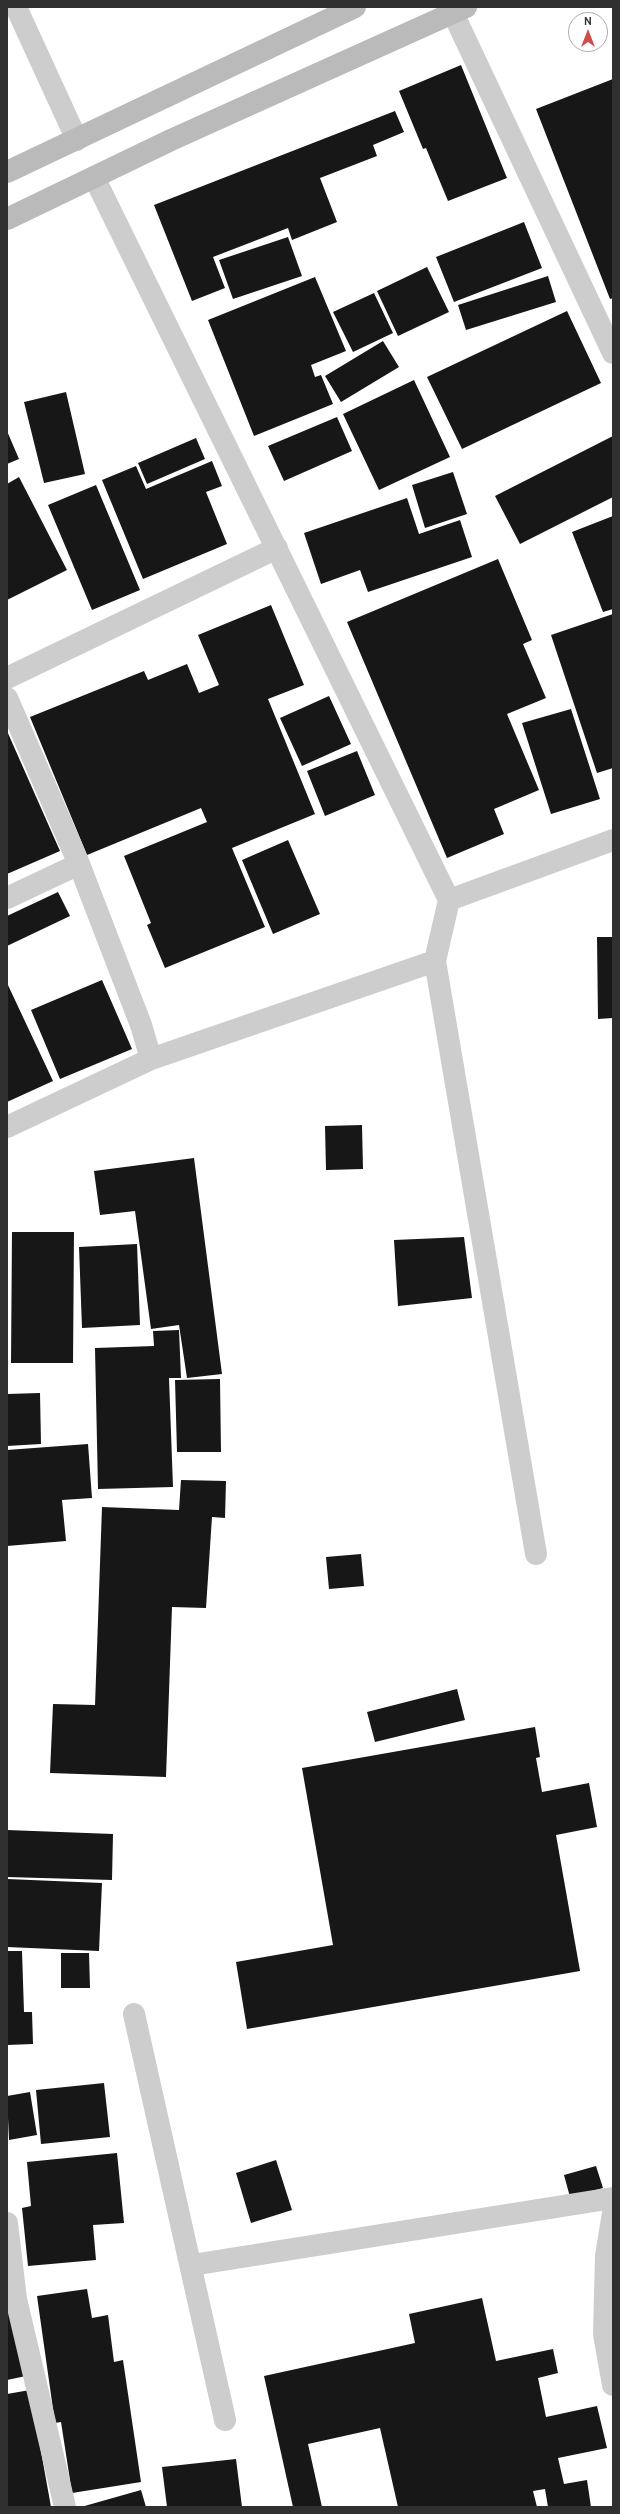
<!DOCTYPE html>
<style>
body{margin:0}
#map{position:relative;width:620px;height:2514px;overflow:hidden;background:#fff;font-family:Cabin,sans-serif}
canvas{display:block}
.frame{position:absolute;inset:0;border:8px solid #303030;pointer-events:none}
.north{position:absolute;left:568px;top:12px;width:40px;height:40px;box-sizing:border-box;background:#fff;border:1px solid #acacac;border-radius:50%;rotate:0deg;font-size:11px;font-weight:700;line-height:16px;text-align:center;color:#303030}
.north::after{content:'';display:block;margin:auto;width:14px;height:18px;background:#cf4c49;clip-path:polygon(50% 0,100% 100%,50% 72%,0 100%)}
</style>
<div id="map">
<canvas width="620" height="2514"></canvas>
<div class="frame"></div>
<div class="north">N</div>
</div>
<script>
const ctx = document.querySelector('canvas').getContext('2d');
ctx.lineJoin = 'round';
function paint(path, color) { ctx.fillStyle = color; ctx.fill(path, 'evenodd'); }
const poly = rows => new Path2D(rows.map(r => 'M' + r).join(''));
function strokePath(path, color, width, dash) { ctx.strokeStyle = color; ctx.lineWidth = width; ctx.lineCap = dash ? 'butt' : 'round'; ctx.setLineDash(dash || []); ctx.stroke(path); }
const building = poly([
 [461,65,507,178,448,201,426,148,423,149,399,91],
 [613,79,613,298,610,299,536,109],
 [395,111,404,132,373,145,377,156,320,178,337,222,292,240,288,228,213,257,225,288,192,301,154,205],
 [524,222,542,268,454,302,436,257],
 [288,237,302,276,233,299,219,260],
 [427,267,449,312,398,336,377,291],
 [548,276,556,302,466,330,458,305],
 [315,277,346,351,311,365,315,377,321,375,333,404,254,436,208,320],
 [374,293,393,333,353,352,333,312],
 [567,311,601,383,462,449,427,377],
 [383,341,399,367,341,402,325,376],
 [414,380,450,457,379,490,343,414],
 [66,392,85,474,44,483,24,402],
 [337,417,352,451,284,481,268,446],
 [7,431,19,459,7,464],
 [613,436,613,497,520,544,495,496],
 [196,438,205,459,147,484,138,463],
 [212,461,222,486,206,492,227,544,143,579,102,480,136,466,146,489],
 [453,472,467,514,425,528,412,485],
 [19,477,67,570,7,600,7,484],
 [96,485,140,590,92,610,48,505],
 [407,498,419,534,460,520,472,557,368,592,360,570,321,584,304,533],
 [613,516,613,609,603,612,572,532],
 [498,559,532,640,523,644,546,698,507,714,539,790,494,809,504,834,447,858,347,622],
 [271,605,304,685,268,699,315,814,232,848,265,927,165,968,147,925,151,923,124,856,207,822,201,808,87,855,30,717,144,671,148,680,187,664,199,693,219,685,198,635],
 [613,614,613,768,597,773,551,635],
 [329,696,351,744,302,766,280,718],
 [571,709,600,799,551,814,522,723],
 [7,731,60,851,7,874],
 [357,751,375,795,325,816,307,771],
 [288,840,320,914,273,934,242,860],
 [58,892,70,916,7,946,7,916],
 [597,937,613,937,613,1018,598,1019],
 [102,980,132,1049,60,1079,31,1010],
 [7,983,53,1081,7,1102],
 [362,1125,363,1169,326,1170,325,1126],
 [194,1158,222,1374,187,1378,179,1325,151,1329,135,1211,100,1215,94,1171],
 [12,1232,74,1232,73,1363,11,1363],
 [464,1237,472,1298,398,1306,394,1240],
 [137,1244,140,1325,82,1328,79,1247],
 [179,1330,181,1378,169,1378,173,1487,98,1489,95,1348,154,1346,153,1331],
 [220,1379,221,1452,177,1452,175,1380],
 [40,1393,41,1444,7,1446,7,1394],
 [88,1444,92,1498,62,1500,66,1541,7,1546,7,1450],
 [181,1480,226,1481,225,1518,212,1517,206,1608,172,1607,166,1777,50,1773,53,1704,95,1705,102,1507,179,1510],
 [361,1554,364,1586,329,1589,326,1557],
 [457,1689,465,1720,375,1742,367,1712],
 [535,1727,540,1757,536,1758,542,1792,589,1783,597,1827,556,1835,580,1971,247,2029,236,1962,333,1945,302,1768],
 [7,1830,113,1834,112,1880,7,1877],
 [7,1879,102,1883,99,1951,7,1947],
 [7,1951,22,1951,24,2012,32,2012,33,2044,7,2045],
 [61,1953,89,1953,90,1988,61,1988],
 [104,2083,110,2137,41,2144,36,2090],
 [30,2092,37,2135,9,2140,7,2096],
 [117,2153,124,2223,93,2225,96,2260,28,2266,22,2208,31,2206,27,2162],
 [276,2160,292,2210,251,2223,236,2173],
 [596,2166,603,2188,570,2197,564,2175],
 [7,2278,26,2376,7,2380],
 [87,2289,92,2318,108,2315,114,2362,123,2360,141,2482,72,2493,61,2422,55,2423,37,2296],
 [482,2298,496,2361,553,2349,558,2373,538,2378,546,2417,597,2406,607,2448,558,2458,564,2484,587,2480,591,2507,548,2507,545,2489,533,2491,537,2507,398,2507,380,2428,308,2444,322,2507,293,2507,264,2376,415,2343,409,2314],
 [30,2390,51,2507,7,2507,7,2394],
 [236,2459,242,2507,167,2507,162,2467],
 [141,2490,146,2507,81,2507]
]);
const lane = poly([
 [435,961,536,1554],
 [134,2014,225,2420],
 [613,2213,606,2256,604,2334,613,2385],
 [192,2265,613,2198]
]);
const street = poly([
 [16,7,77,140],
 [453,13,613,353],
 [94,177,449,900],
 [7,678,277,548],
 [7,698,79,864,141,1025,151,1059],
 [7,898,79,864],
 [7,1127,151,1059,435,961,449,900,613,840],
 [7,2223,16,2299,65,2507]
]);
const secondary = poly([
 [7,172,355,7],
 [7,219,171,140,466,7]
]);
paint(building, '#171717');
strokePath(lane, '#cdcdcd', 22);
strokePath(street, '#cdcdcd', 22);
strokePath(secondary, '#bababa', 22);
</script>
